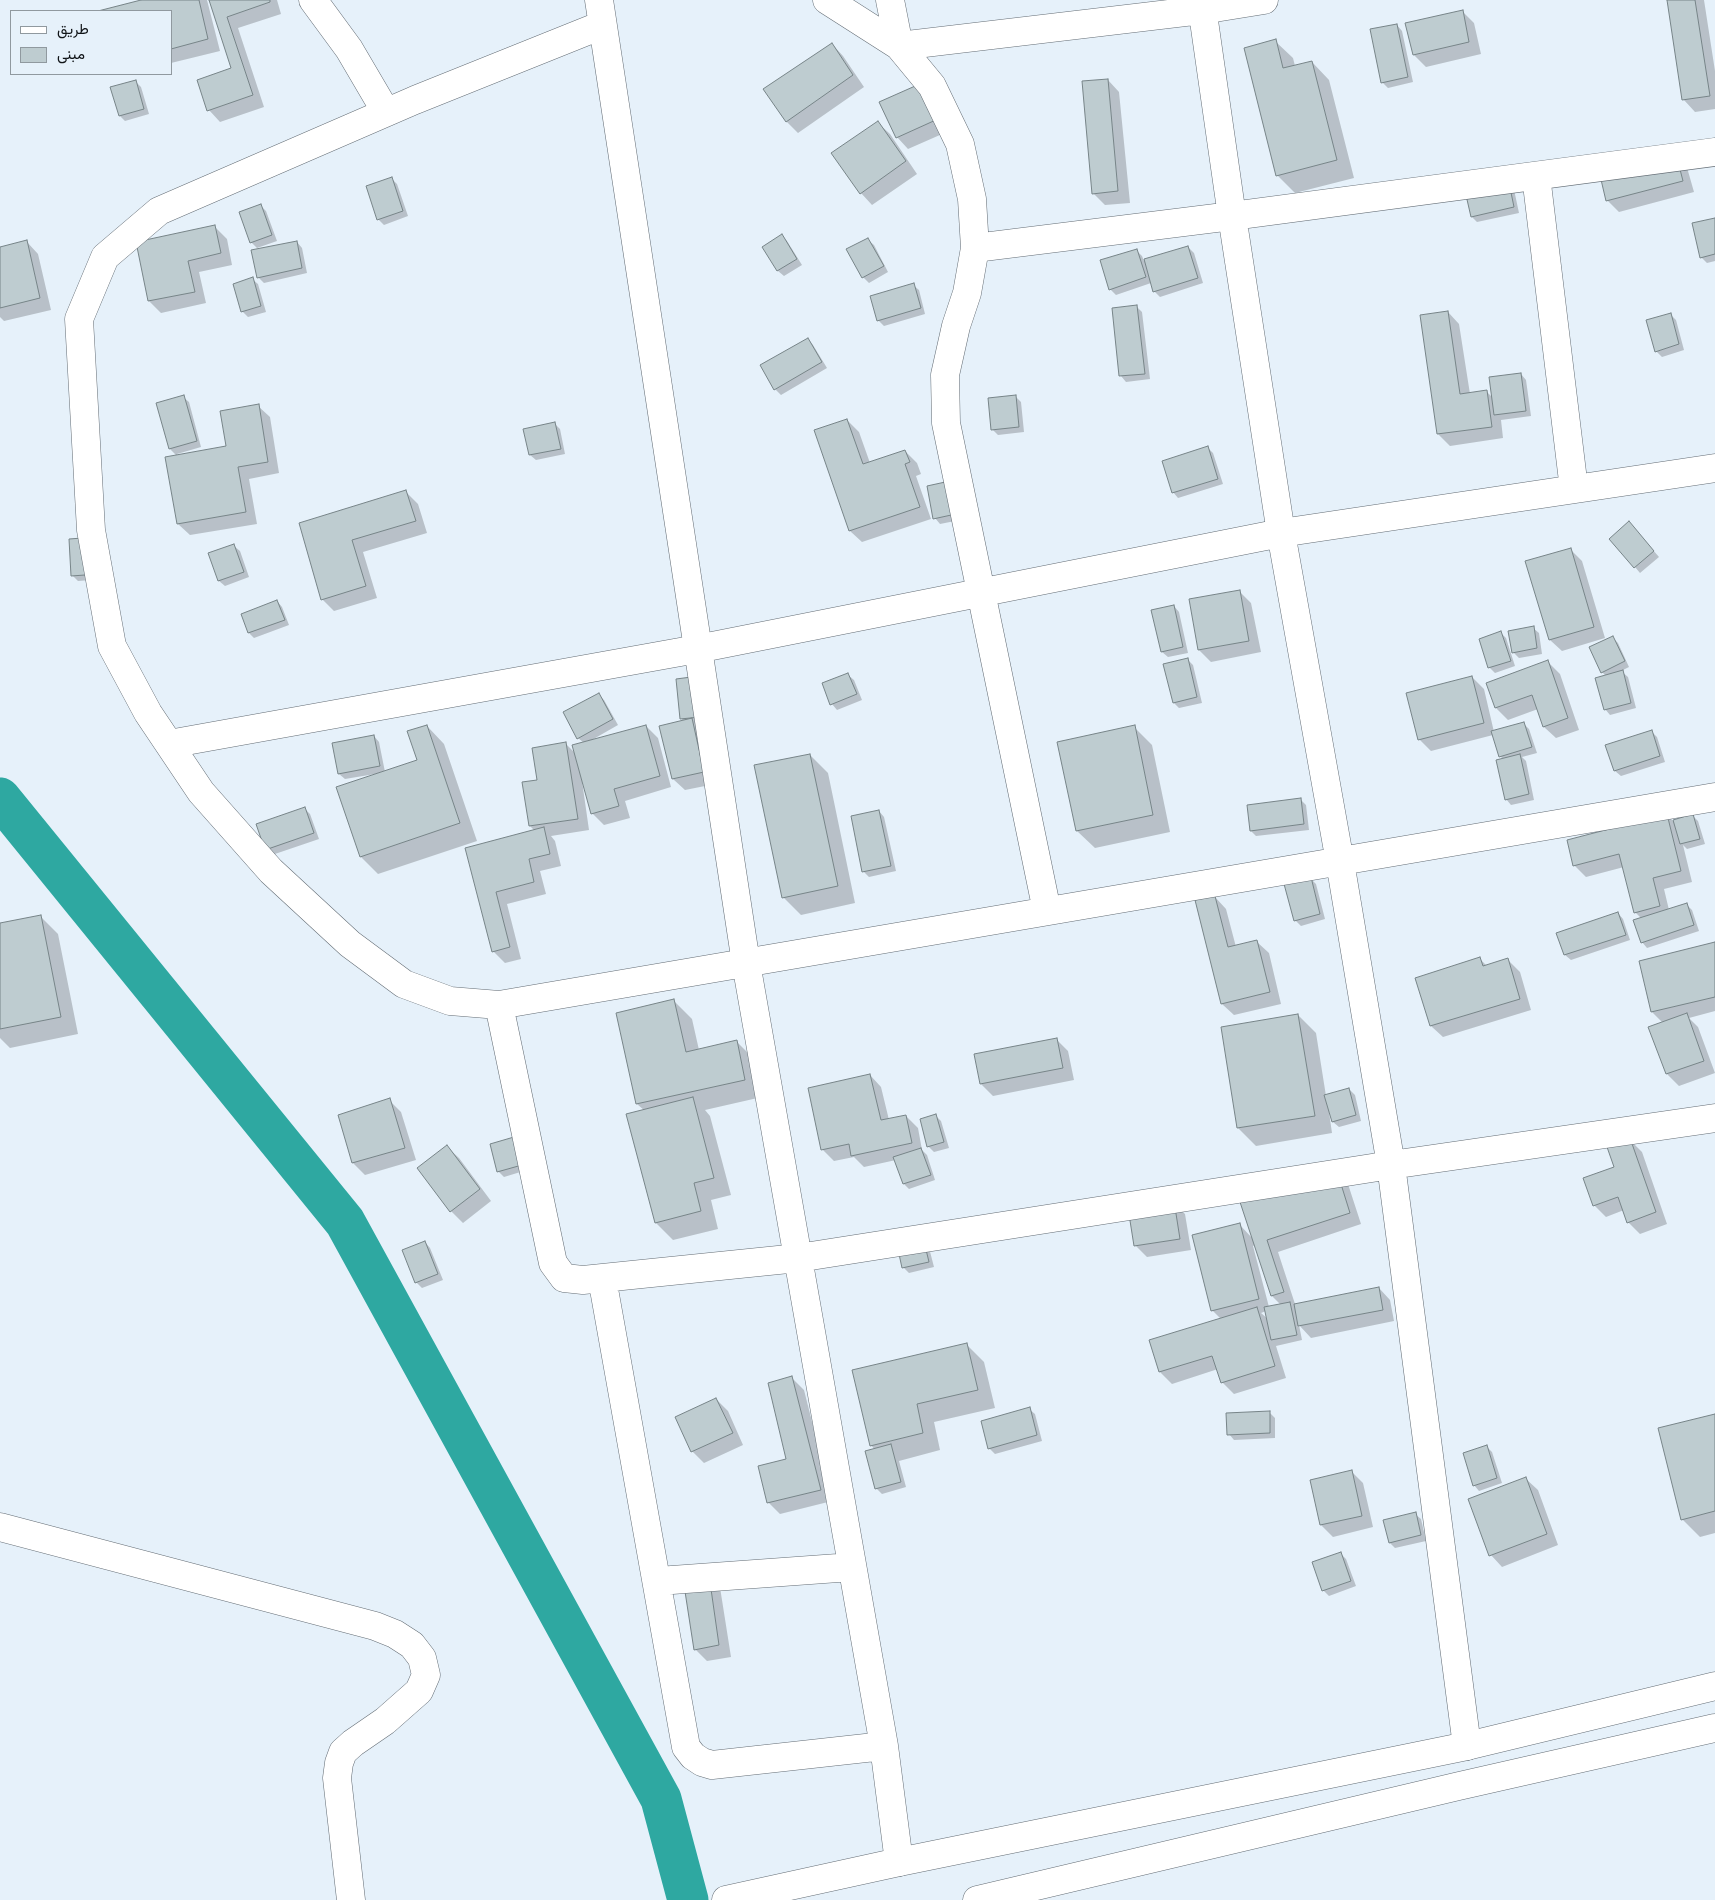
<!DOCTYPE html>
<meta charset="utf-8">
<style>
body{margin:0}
#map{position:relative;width:1715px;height:1900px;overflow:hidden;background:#e6f1fa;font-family:Manrope,Vazirmatn,sans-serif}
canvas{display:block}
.legend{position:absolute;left:10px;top:10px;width:162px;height:65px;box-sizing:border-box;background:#e6f1fa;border:1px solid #90999f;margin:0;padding:6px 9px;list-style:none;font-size:15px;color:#101417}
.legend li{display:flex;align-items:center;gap:10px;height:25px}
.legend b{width:25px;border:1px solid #90999f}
</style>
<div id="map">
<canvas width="1715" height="1900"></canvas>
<ul class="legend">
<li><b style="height:6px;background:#fff"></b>طريق</li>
<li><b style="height:14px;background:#beccd0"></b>مبنى</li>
</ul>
</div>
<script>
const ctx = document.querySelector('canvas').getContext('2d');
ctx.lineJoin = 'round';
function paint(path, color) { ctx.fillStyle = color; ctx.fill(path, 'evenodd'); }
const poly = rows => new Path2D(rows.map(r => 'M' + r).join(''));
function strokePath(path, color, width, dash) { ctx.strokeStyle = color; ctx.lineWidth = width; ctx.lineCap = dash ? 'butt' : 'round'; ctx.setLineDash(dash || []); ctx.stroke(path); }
const shadow = poly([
 [146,0,207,0,220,51,171,63,171,11,103,11],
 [210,0,277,0,281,14,238,28,264,107,220,122,209,110,233,69],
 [1668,0,1704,0,1715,71,1715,109,1695,112,1684,100],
 [1462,11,1474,23,1481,54,1426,67,1414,55,1407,24],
 [1397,25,1402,31,1413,82,1388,88,1382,82],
 [1275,41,1293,58,1295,66,1312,62,1329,80,1354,178,1295,193,1277,175],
 [832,44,843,56,864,87,798,133,786,121],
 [1108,80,1119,92,1130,203,1105,205,1093,193],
 [135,81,141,87,149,114,125,121,120,116],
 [922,84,949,131,908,149,897,137],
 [878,123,890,134,917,174,872,205,861,193],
 [1686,164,1694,192,1619,212,1607,200],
 [392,179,397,184,408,216,384,225,378,219],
 [1512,180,1519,213,1477,222,1472,217],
 [261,206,266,211,277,241,257,248,251,242],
 [1715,219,1715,261,1707,263,1701,257],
 [215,227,227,239,232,265,199,272,206,303,161,313,149,301,138,243],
 [782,236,787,241,802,265,784,276,778,271,764,247],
 [868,240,874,245,888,272,869,283,863,277],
 [27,242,38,254,51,310,4,321,0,317,0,248],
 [297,242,302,248,307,273,264,283,258,277],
 [1188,247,1194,253,1203,283,1160,297,1154,291,1151,283,1116,295,1110,289,1136,250,1142,256,1144,261],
 [252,279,258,284,266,312,248,317,242,311],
 [913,285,919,290,925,314,884,326,878,320],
 [1136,306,1142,312,1150,379,1126,382,1121,376,1113,309],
 [1448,312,1459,324,1470,394,1486,391,1493,398,1521,374,1526,380,1531,416,1501,420,1503,438,1450,446,1438,434],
 [1670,314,1676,320,1684,350,1662,357,1656,351],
 [808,339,813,345,827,368,781,395,775,389],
 [1015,396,1021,402,1024,432,998,435,992,429],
 [183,397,189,402,201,447,177,454,177,456,170,449,158,404],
 [258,406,270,417,279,473,249,479,257,524,190,535,178,524,227,447],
 [847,420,859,432,870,463,905,451,917,463,921,474,916,476,931,519,862,542,850,531],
 [555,424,560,429,565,454,536,460,530,455],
 [1208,448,1213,453,1223,484,1178,498,1173,492],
 [928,487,970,518,940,524,935,518],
 [406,492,418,504,427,533,363,552,377,598,334,611,322,599,300,524],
 [1635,529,1659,557,1640,573,1635,567],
 [71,540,104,579,78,581,72,575],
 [234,546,240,551,249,577,225,586,219,581,210,554],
 [1570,549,1582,561,1605,638,1562,651,1550,640],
 [1239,591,1251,603,1261,652,1211,662,1199,650,1190,600],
 [277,601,282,607,289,625,254,638,249,633,242,615],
 [1174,606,1179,612,1188,653,1168,657,1162,652],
 [1533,628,1539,633,1542,654,1519,658,1513,652],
 [1501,633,1506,638,1515,666,1495,673,1489,667],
 [1612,637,1618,643,1629,667,1621,671,1628,677,1636,708,1610,715,1605,709,1606,676,1602,672],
 [1187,659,1193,665,1202,703,1179,708,1174,703],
 [1548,662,1560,674,1579,730,1556,738,1544,727,1538,709,1508,720,1496,708,1488,683],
 [848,675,854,680,862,700,837,710,832,704],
 [1472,677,1484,689,1494,732,1523,723,1529,729,1537,753,1522,757,1526,761,1534,800,1511,805,1506,799,1504,760,1500,756,1493,735,1431,751,1419,739],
 [677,680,716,721,695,723,703,732,715,784,685,790,673,779,684,722,681,718],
 [598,694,604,700,618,725,590,741,646,726,658,738,671,787,625,801,630,818,604,825,592,813,583,781,582,781,589,830,551,836,555,841,561,866,540,871,546,894,507,904,521,959,505,963,493,951,467,849,535,831,530,826,523,783,538,781,566,744,576,754,584,743,578,738,565,713],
 [427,726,444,744,477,841,378,874,361,857,375,774,345,779,339,774,333,744,374,736,379,742,385,772,418,761],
 [1134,727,1152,745,1170,832,1095,848,1077,831],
 [1651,731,1657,737,1665,762,1621,776,1615,771,1607,746],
 [810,755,828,773,855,903,801,915,783,897],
 [1300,799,1306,805,1309,830,1256,836,1251,831],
 [305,809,310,814,319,839,272,855,266,850],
 [879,811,884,817,896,871,869,877,863,871],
 [1667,815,1676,824,1693,816,1698,821,1705,844,1687,849,1683,845,1692,882,1664,889,1669,910,1686,904,1692,910,1699,931,1647,948,1642,942,1642,919,1635,912,1624,867,1586,877,1574,865],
 [1310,878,1316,884,1325,919,1301,926,1295,920],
 [1215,897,1226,909,1236,947,1257,942,1269,953,1281,1004,1234,1015,1222,1004],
 [1618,913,1623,919,1630,940,1571,960,1565,955,1558,934],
 [40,916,58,934,78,1034,10,1048,0,1038,0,924],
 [1715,943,1715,1011,1689,1018,1698,1027,1715,1073,1679,1086,1667,1074,1650,1028,1663,1023,1652,1012,1640,962],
 [1480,959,1487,966,1508,960,1520,972,1531,1010,1443,1037,1431,1026],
 [674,1001,692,1019,699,1050,736,1041,754,1059,762,1097,705,1110,710,1116,731,1195,711,1200,718,1229,673,1240,656,1223,645,1111,637,1104],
 [1298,1015,1316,1033,1326,1096,1349,1089,1355,1095,1361,1121,1339,1127,1333,1122,1330,1112,1329,1112,1332,1133,1256,1146,1238,1128],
 [1056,1039,1068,1051,1074,1080,993,1096,981,1084],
 [870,1075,881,1087,889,1120,906,1116,918,1128,922,1150,927,1155,935,1180,909,1189,904,1184,896,1160,864,1167,854,1157,834,1161,822,1149],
 [389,1100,401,1112,416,1160,365,1175,353,1163,339,1115],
 [936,1116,941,1121,949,1148,934,1152,928,1146],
 [1630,1140,1642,1152,1667,1224,1640,1234,1628,1222,1624,1210,1606,1217,1594,1205],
 [491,1145,527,1170,504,1177,498,1171],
 [447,1147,459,1158,491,1201,463,1223,451,1211],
 [1347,1181,1361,1224,1278,1252,1295,1304,1379,1288,1390,1300,1394,1321,1311,1338,1299,1325,1302,1340,1276,1346,1286,1378,1234,1394,1222,1382,1218,1369,1172,1384,1160,1372,1150,1341,1221,1319,1212,1310,1239,1224,1253,1239],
 [1255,1245,1272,1296,1281,1305,1269,1307,1253,1246],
 [1266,1311,1268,1319,1261,1313],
 [1173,1202,1185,1214,1191,1250,1147,1257,1135,1245],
 [927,1240,934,1267,909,1273,904,1268],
 [425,1242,430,1248,443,1280,422,1288,416,1282],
 [966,1344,984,1362,995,1408,934,1422,940,1450,899,1461,906,1487,882,1494,876,1488,875,1450,871,1445],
 [792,1378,804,1390,832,1501,780,1514,768,1502,787,1460],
 [716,1399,728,1411,743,1445,704,1463,692,1451],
 [1029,1409,1035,1414,1042,1441,995,1454,989,1448],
 [1269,1412,1275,1418,1275,1438,1234,1440,1229,1434],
 [1715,1415,1715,1533,1700,1537,1682,1519],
 [1487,1447,1492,1452,1502,1483,1479,1491,1474,1485],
 [1351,1471,1363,1483,1373,1527,1333,1537,1321,1525,1311,1481],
 [1526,1479,1538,1490,1558,1545,1502,1567,1491,1555],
 [1415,1514,1421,1519,1426,1541,1395,1548,1390,1543],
 [1341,1554,1346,1559,1356,1586,1329,1596,1323,1590],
 [683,1573,719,1581,731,1657,707,1661,695,1649]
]);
const canal = poly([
 [0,798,345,1222,661,1799,688,1900]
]);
const building = poly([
 [141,0,199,0,208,39,171,49,171,11,98,11,141,0],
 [209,0,270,0,270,2,227,17,253,95,207,111,197,80,231,68,209,0],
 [1667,0,1695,0,1710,96,1682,100,1667,0],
 [1463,10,1469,42,1413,55,1405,23,1463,10],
 [1397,24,1408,77,1381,83,1370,29,1397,24],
 [1276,39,1283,68,1312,61,1337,160,1276,176,1244,48,1276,39],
 [832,43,853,75,786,122,763,89,832,43],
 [1108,79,1118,191,1092,194,1082,81,1108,79],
 [136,80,144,109,119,116,110,87,136,80],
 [922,83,938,119,896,138,879,102,922,83],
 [878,121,906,161,860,194,831,153,878,121],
 [1675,150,1683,181,1606,201,1599,171,1675,150],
 [1507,173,1514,207,1471,217,1463,182,1507,173],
 [392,177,403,211,377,220,366,186,392,177],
 [261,204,272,235,250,243,239,212,261,204],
 [1715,218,1715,254,1700,258,1692,223,1715,218],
 [215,225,221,253,188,261,195,292,148,301,136,242,215,225],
 [782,234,797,259,777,271,762,247,782,234],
 [868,238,884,266,862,278,846,249,868,238],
 [27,240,40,298,0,308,0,247,27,240],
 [297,241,302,268,257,278,251,250,297,241],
 [1188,246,1198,278,1153,292,1144,259,1188,246],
 [1137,249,1146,277,1109,290,1100,260,1137,249],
 [253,277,261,306,241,312,233,284,253,277],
 [914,283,921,308,877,321,870,296,914,283],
 [1137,305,1145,374,1119,376,1112,308,1137,305],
 [1448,311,1460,394,1487,390,1492,427,1437,434,1420,315,1448,311],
 [1671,313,1679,344,1655,352,1646,320,1671,313],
 [808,338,822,362,774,390,760,365,808,338],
 [1521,373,1526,411,1494,415,1489,377,1521,373],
 [184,395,197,441,169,449,156,403,184,395],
 [1016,395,1019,427,991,430,988,398,1016,395],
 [259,404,268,462,238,467,246,512,177,524,165,457,226,446,220,411,259,404],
 [847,419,863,464,905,450,910,462,905,464,920,507,849,531,814,430,847,419],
 [555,422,561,449,529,455,523,429,555,422],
 [1208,446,1218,479,1172,493,1162,461,1208,446],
 [959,479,965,512,933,519,927,486,959,479],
 [406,490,416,521,352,540,366,586,321,600,299,523,406,490],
 [1629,521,1654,551,1634,568,1609,539,1629,521],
 [96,537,99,574,71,576,69,539,96,537],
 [234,544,244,572,218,581,208,553,234,544],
 [1571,548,1594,627,1549,640,1525,561,1571,548],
 [1240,590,1249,641,1198,650,1189,599,1240,590],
 [277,600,285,620,248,633,241,614,277,600],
 [1174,605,1183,647,1161,652,1151,610,1174,605],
 [1534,626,1537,648,1512,653,1508,631,1534,626],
 [1501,631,1511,661,1488,668,1479,639,1501,631],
 [1613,636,1625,661,1601,673,1589,647,1613,636],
 [1188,658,1197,697,1173,703,1163,664,1188,658],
 [1548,660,1568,718,1543,727,1532,695,1495,708,1486,683,1548,660],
 [1623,670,1631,703,1604,710,1595,678,1623,670],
 [848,673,857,694,830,705,822,683,848,673],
 [707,675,711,716,680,719,676,679,707,675],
 [1472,676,1484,723,1418,740,1406,693,1472,676],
 [599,693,613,719,577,739,563,712,599,693],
 [692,718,704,772,672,779,659,726,692,718],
 [1524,722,1532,747,1499,757,1491,731,1524,722],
 [427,725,460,823,360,857,336,787,417,760,407,731,427,725],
 [646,725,660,776,614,789,619,806,591,814,572,745,646,725],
 [1135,725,1153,815,1076,831,1057,742,1135,725],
 [1652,730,1660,756,1614,771,1605,745,1652,730],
 [374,735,380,766,338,774,332,743,374,735],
 [566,742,578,819,529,826,522,782,537,780,532,748,566,742],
 [810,754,838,886,782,898,754,765,810,754],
 [1520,754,1529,794,1505,800,1496,760,1520,754],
 [1301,798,1304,824,1250,831,1247,805,1301,798],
 [305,807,314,833,265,850,256,824,305,807],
 [879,810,891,866,862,872,851,816,879,810],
 [1667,814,1681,871,1653,878,1660,906,1634,913,1619,854,1573,866,1567,840,1667,814],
 [1693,814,1700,839,1680,844,1673,820,1693,814],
 [544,827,550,854,529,859,534,882,496,892,510,947,492,952,465,848,544,827],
 [1311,877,1320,914,1294,921,1284,884,1311,877],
 [1215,896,1228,947,1257,940,1270,992,1221,1004,1195,900,1215,896],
 [1687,903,1694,925,1641,943,1633,920,1687,903],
 [1618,912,1626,935,1564,955,1556,933,1618,912],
 [41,915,61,1017,0,1029,0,923,41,915],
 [1715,942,1715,997,1651,1012,1639,961,1715,942],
 [1480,957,1483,966,1508,958,1520,999,1430,1026,1415,978,1480,957],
 [674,999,686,1052,737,1040,745,1080,636,1104,616,1013,674,999],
 [1687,1013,1704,1061,1666,1074,1648,1027,1687,1013],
 [1298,1014,1315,1116,1237,1128,1221,1027,1298,1014],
 [1057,1038,1063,1068,980,1084,974,1054,1057,1038],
 [870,1074,881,1120,906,1115,912,1143,851,1156,849,1144,821,1150,808,1088,870,1074],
 [1349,1088,1356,1115,1332,1122,1324,1095,1349,1088],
 [693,1097,714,1178,694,1183,701,1211,655,1223,626,1114,693,1097],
 [390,1098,405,1148,352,1163,338,1115,390,1098],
 [936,1114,944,1142,927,1147,920,1119,936,1114],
 [514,1137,522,1165,497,1172,490,1144,514,1137],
 [1630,1138,1656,1212,1627,1223,1618,1197,1593,1206,1583,1178,1614,1167,1607,1147,1630,1138],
 [447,1145,480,1189,450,1212,417,1168,447,1145],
 [921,1148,931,1175,903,1184,893,1157,921,1148],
 [1336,1168,1350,1213,1267,1240,1284,1292,1271,1296,1239,1199,1336,1168],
 [1174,1201,1180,1239,1134,1246,1128,1208,1174,1201],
 [1240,1223,1259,1299,1211,1311,1192,1235,1240,1223],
 [922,1233,929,1262,902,1268,896,1240,922,1233],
 [425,1241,438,1274,415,1283,402,1250,425,1241],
 [1379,1287,1383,1310,1298,1326,1294,1304,1379,1287],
 [1290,1302,1297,1335,1271,1340,1264,1307,1290,1302],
 [1257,1307,1275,1366,1221,1383,1212,1356,1159,1372,1149,1340,1257,1307],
 [967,1343,978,1390,917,1404,923,1433,870,1446,852,1370,967,1343],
 [792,1376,821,1490,767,1503,758,1466,786,1459,768,1383,792,1376],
 [716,1398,733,1433,691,1452,675,1417,716,1398],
 [1030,1407,1037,1435,988,1449,981,1421,1030,1407],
 [1270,1411,1270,1433,1227,1435,1226,1413,1270,1411],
 [1715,1414,1715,1511,1681,1520,1658,1428,1715,1414],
 [891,1444,901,1482,875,1489,865,1451,891,1444],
 [1487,1445,1497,1478,1473,1486,1463,1453,1487,1445],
 [1352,1470,1362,1516,1320,1525,1310,1480,1352,1470],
 [1526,1477,1547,1534,1489,1556,1468,1499,1526,1477],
 [1416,1512,1421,1535,1389,1543,1383,1520,1416,1512],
 [1341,1552,1351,1581,1322,1591,1312,1562,1341,1552],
 [708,1568,719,1645,694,1650,682,1572,708,1568]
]);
const street = poly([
 [313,0,349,49,386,112],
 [599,0,746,963,884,1746,899,1862],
 [827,0,899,46,932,86,960,144,972,199,975,248,967,293,956,326,945,375,946,423,1047,911],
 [890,0,899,46],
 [1201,0,1232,216,1281,533,1340,862,1391,1165,1467,1746],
 [602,25,415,100,159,211,105,257,79,319,91,530,112,646,148,713,201,792,271,871,350,944,404,984,450,1001,499,1005,1715,797],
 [899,46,1202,10,1264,0],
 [1536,176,1574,489],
 [975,248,1232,216,1715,152],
 [169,744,697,649,1281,533,1715,468],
 [499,1005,553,1263,564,1278,583,1280,798,1258,1391,1165,1715,1118],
 [602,1278,686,1747,693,1756,702,1762,712,1765,884,1746],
 [0,1527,375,1626,395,1634,412,1645,422,1658,426,1675,419,1691,385,1721,353,1743,343,1752,339,1763,337,1778,351,1900],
 [658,1581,852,1567]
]);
const secondary = poly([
 [726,1900,899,1862,1467,1746,1715,1686],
 [977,1900,1459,1786,1715,1728]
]);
paint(shadow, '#0003');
strokePath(canal, '#2ea8a1', 41);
paint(building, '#beccd0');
strokePath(building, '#778488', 1);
strokePath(street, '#646d75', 29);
strokePath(secondary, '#646d75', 29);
strokePath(street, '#fff', 28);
strokePath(secondary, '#fff', 28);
</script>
